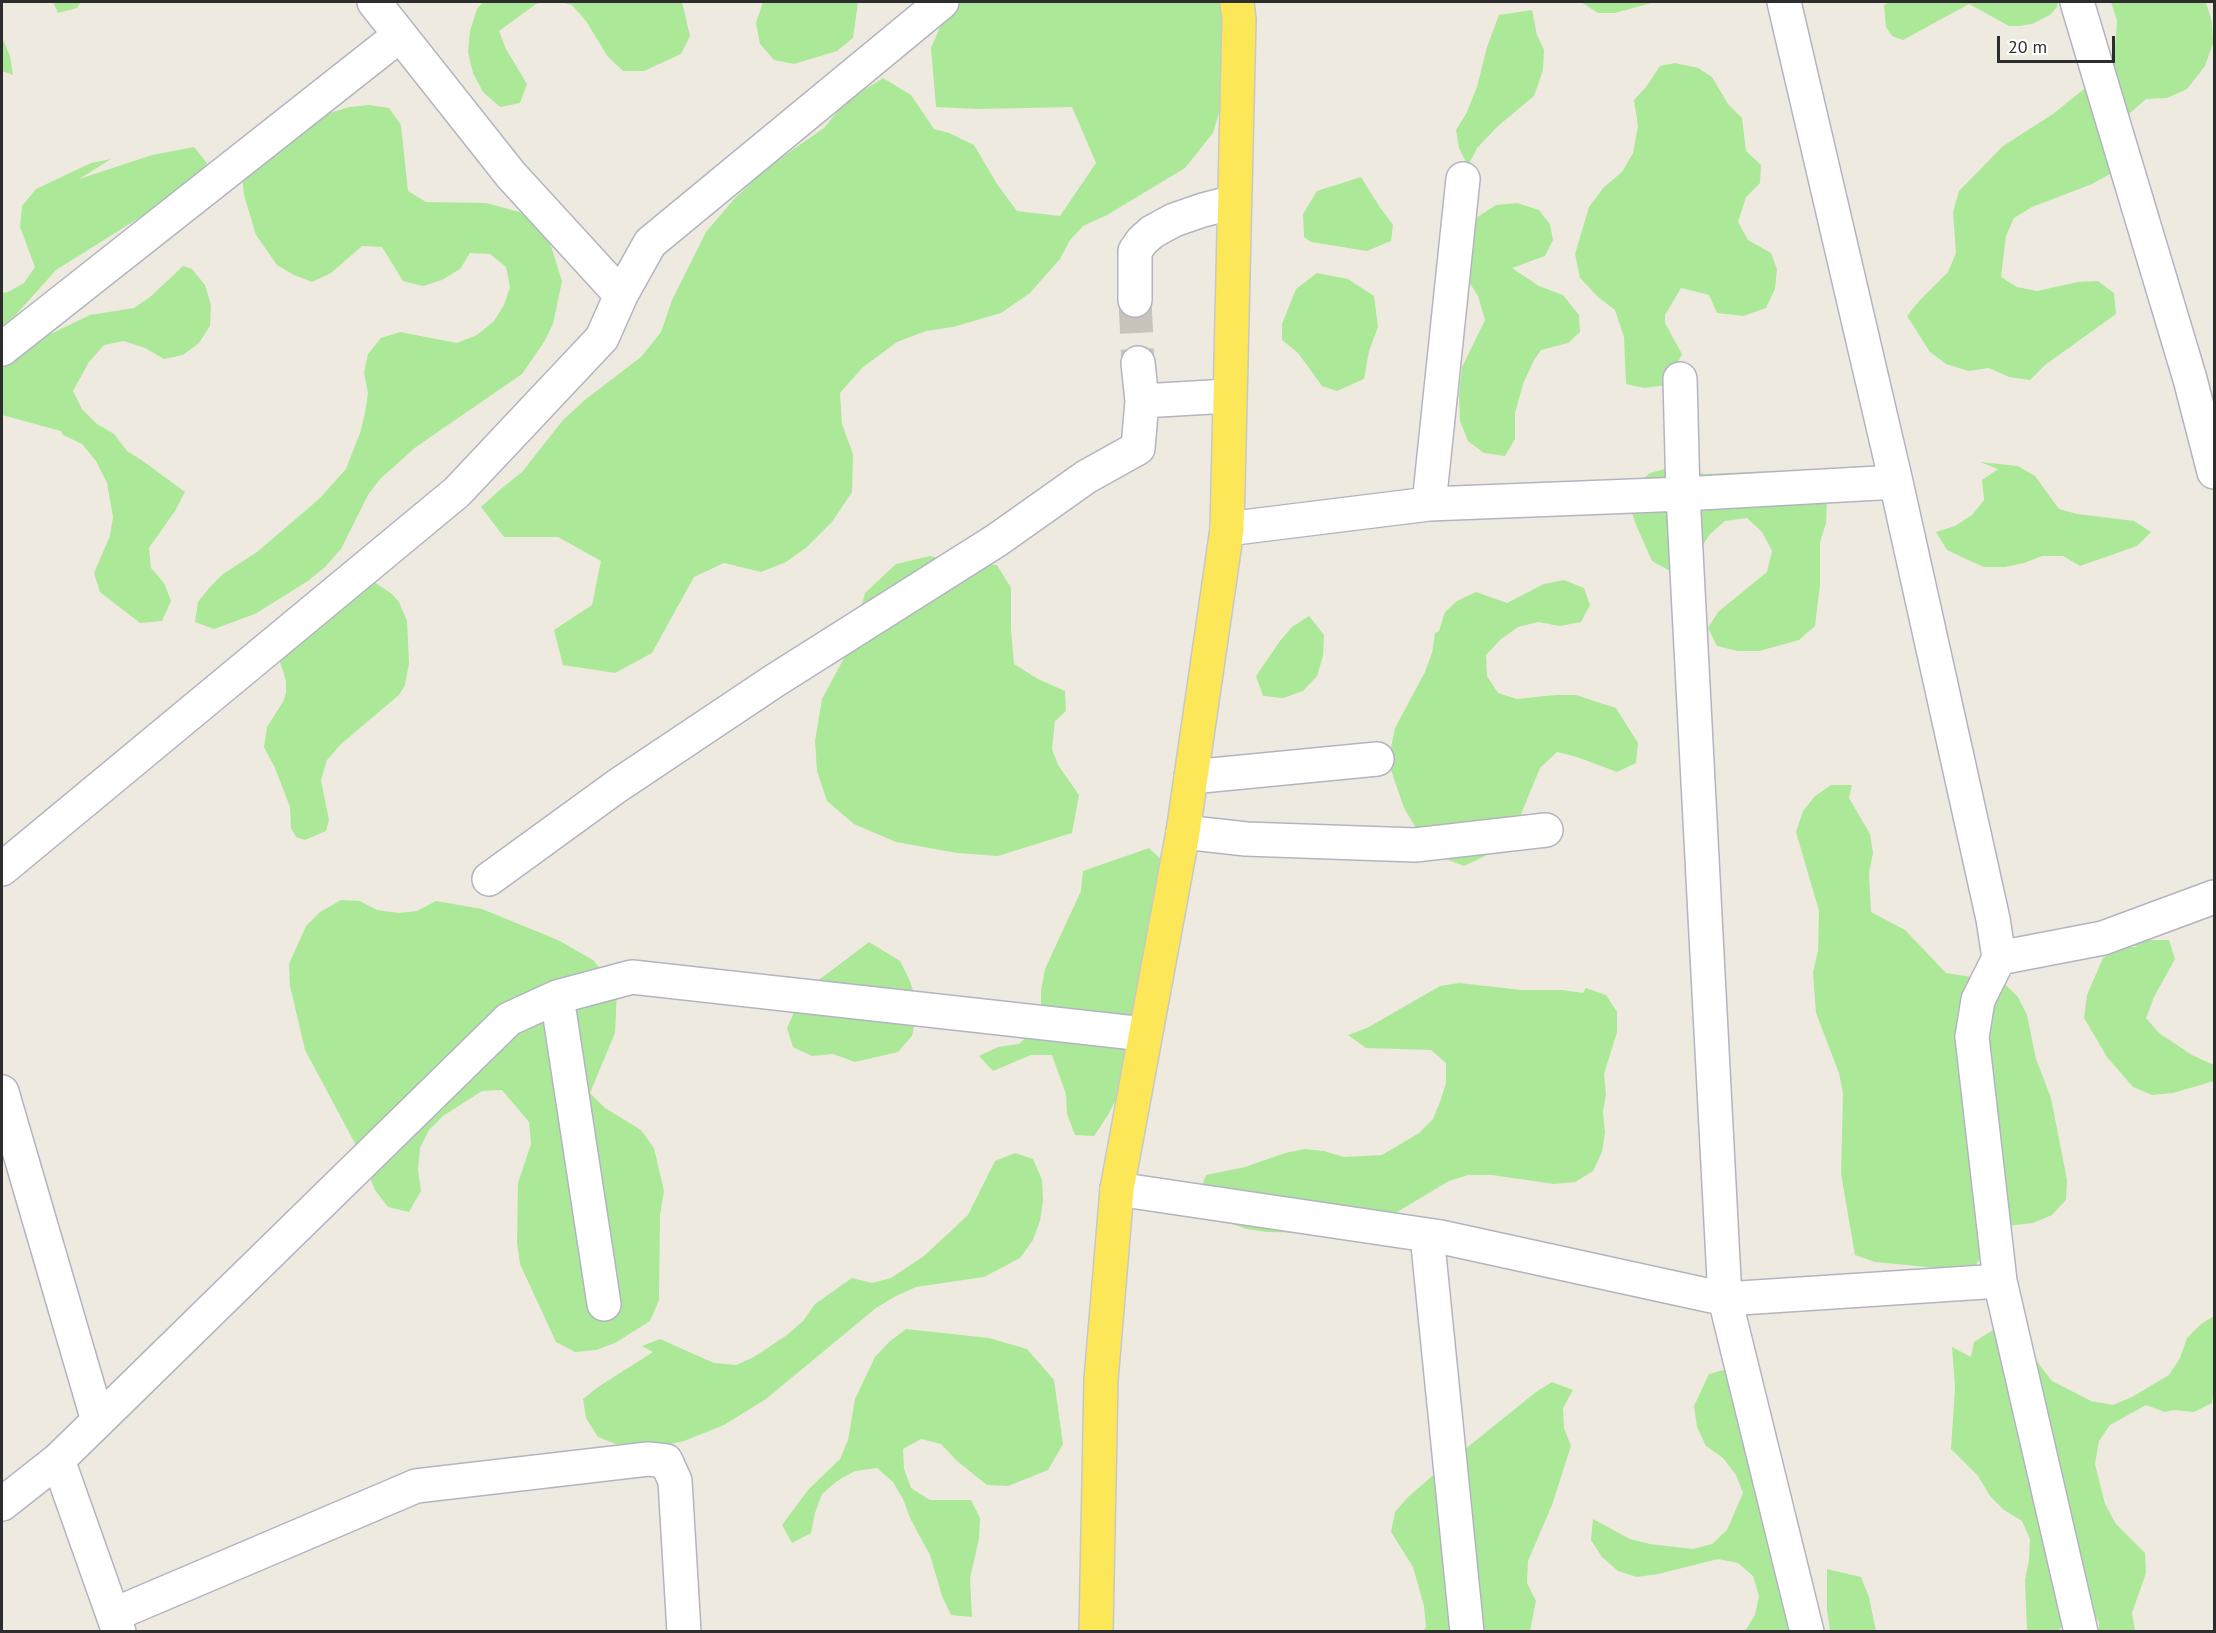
<!DOCTYPE html>
<style>
body{margin:0}
#map{position:relative;width:2216px;height:1633px;overflow:hidden;background:#efeadf;font-family:"PT Sans",sans-serif}
canvas{display:block}
.frame{position:absolute;inset:0;border:3px solid #2d2d2d;pointer-events:none}
.scale{position:absolute;left:1997px;top:36px;width:118px;height:27px;box-sizing:border-box;border:3px solid #2d2d2d;border-top:0;padding-left:8px;font-size:18px;line-height:21px;white-space:nowrap;color:#2d2d2d;-webkit-text-stroke:4px #fff;paint-order:stroke}
</style>
<div id="map">
<canvas width="2216" height="1633"></canvas>
<div class="frame"></div>
<div class="scale">20 m</div>
</div>
<script>
const ctx = document.querySelector('canvas').getContext('2d');
ctx.lineJoin = 'round';
function paint(path, color) { ctx.fillStyle = color; ctx.fill(path, 'evenodd'); }
const poly = rows => new Path2D(rows.map(r => 'M' + r).join(''));
function strokePath(path, color, width, dash) { ctx.strokeStyle = color; ctx.lineWidth = width; ctx.lineCap = dash ? 'butt' : 'round'; ctx.setLineDash(dash || []); ctx.stroke(path); }
const green = poly([
 [53,2,81,2,77,8,58,13],
 [483,2,545,2,536,4,499,31,506,49,527,84,520,103,500,107,483,92,473,73,468,52,470,31,477,9],
 [560,2,682,2,690,36,681,54,644,71,623,71,608,57,586,21,572,5],
 [763,2,858,2,853,38,837,51,794,64,774,60,760,44,756,23],
 [951,2,1230,2,1227,85,1213,133,1185,168,1107,215,1083,226,1070,240,1060,259,1030,293,1001,313,953,327,926,331,897,342,862,368,840,393,842,424,853,454,852,492,832,522,807,547,786,562,761,572,724,563,694,577,652,653,615,673,563,665,554,630,592,605,601,561,558,537,504,537,481,507,502,488,522,472,563,420,586,399,641,357,661,332,672,300,706,232,735,198,768,167,824,128,845,102,883,78,911,95,934,129,949,133,974,145,997,184,1017,211,1060,216,1096,163,1072,107,979,109,936,107,931,48],
 [1569,2,1655,2,1615,13,1598,13,1581,2,1571,3],
 [1890,2,2058,2,2057,7,2050,15,2032,24,2020,26,2009,26,1969,4,1903,40,1892,36,1886,27,1884,5],
 [2111,2,2206,2,2212,22,2213,43,2205,66,2187,89,2167,98,2146,99,2130,113,2119,156,2110,174,2092,184,2032,207,2014,218,2006,236,2001,277,2017,287,2037,291,2078,282,2098,281,2114,293,2116,314,2045,365,2030,380,2009,377,1989,368,1968,371,1946,364,1930,352,1907,316,1920,300,1948,272,1956,253,1953,212,1959,191,2003,146,2053,114,2100,76,2114,61,2117,21],
 [1532,10,1537,35,1544,50,1543,70,1534,96,1498,126,1477,148,1468,166,1459,148,1456,130,1466,114,1477,87,1487,47,1499,15],
 [2,37,10,56,13,75,2,71],
 [1675,63,1698,68,1712,77,1728,104,1742,118,1746,151,1761,165,1760,183,1746,197,1738,222,1748,240,1771,253,1777,269,1775,289,1766,308,1743,316,1717,313,1709,295,1681,288,1665,315,1665,323,1682,354,1667,385,1644,388,1626,384,1624,337,1615,310,1598,297,1580,278,1575,254,1589,207,1604,187,1622,172,1633,153,1638,126,1634,100,1646,87,1660,66],
 [369,105,389,108,401,125,408,191,426,202,486,203,523,213,538,225,550,243,562,281,553,324,544,342,522,374,416,447,380,479,368,495,341,549,325,567,308,581,255,614,214,629,195,622,198,602,210,587,223,574,257,552,319,499,346,469,360,433,365,413,368,393,364,373,368,354,381,338,400,332,457,343,477,335,494,321,504,305,510,287,506,267,490,254,470,253,460,269,442,280,423,286,403,281,382,247,362,246,331,273,312,282,294,275,277,265,256,235,244,195,242,173,308,119,350,107],
 [194,147,207,163,198,181,56,270,13,318,2,336,2,293,8,292,24,283,35,267,20,227,22,206,36,189,91,163,111,159,79,179,152,155],
 [1361,177,1379,206,1393,225,1391,241,1367,251,1311,242,1304,237,1303,214,1317,191],
 [1517,203,1539,210,1550,224,1553,240,1545,256,1512,268,1539,286,1563,295,1579,315,1580,332,1568,343,1541,350,1534,360,1523,384,1515,413,1515,439,1505,456,1484,453,1468,441,1460,421,1459,394,1462,367,1485,320,1478,296,1467,279,1468,247,1476,218,1496,205],
 [183,266,192,269,205,285,211,305,210,326,199,343,183,355,164,359,145,348,124,341,104,345,89,362,73,391,82,409,97,424,114,434,127,451,143,461,185,492,175,511,149,548,151,568,164,583,171,601,162,621,140,623,100,592,94,573,110,536,113,517,107,483,96,461,82,444,63,435,61,431,2,415,2,368,36,341,90,315,134,308,150,297],
 [1317,273,1348,279,1374,296,1378,327,1369,351,1364,379,1337,391,1322,386,1298,353,1282,340,1282,324,1296,289],
 [1980,462,2018,466,2035,476,2059,509,2077,514,2134,521,2151,532,2137,546,2080,566,2063,556,2042,556,2024,563,2005,567,1984,567,1966,559,1947,550,1936,532,1955,526,1972,515,1984,500,1982,480,1998,469],
 [1668,468,1706,474,1770,471,1812,488,1827,503,1826,523,1820,542,1820,585,1815,626,1799,640,1759,651,1738,651,1717,646,1708,628,1718,612,1767,572,1772,551,1762,532,1747,518,1725,521,1710,534,1691,563,1670,571,1652,561,1636,525,1631,510,1630,489,1650,473],
 [930,556,962,563,997,565,1011,588,1011,629,1014,664,1038,679,1065,691,1066,711,1055,721,1052,749,1058,765,1079,795,1072,833,998,856,957,853,896,842,854,824,827,801,817,771,815,741,822,699,852,643,865,593,896,564],
 [1564,580,1584,588,1590,605,1581,622,1560,626,1538,622,1518,627,1501,639,1486,655,1487,676,1498,693,1517,699,1556,695,1576,695,1616,708,1638,743,1636,763,1617,772,1577,757,1557,752,1540,768,1515,829,1502,848,1464,866,1443,858,1426,845,1404,808,1391,770,1391,747,1395,728,1425,672,1432,653,1435,633,1439,631,1445,612,1457,601,1476,592,1507,603,1544,584],
 [364,581,374,582,392,594,399,602,407,621,409,663,405,685,399,695,341,744,327,760,321,780,329,820,326,831,305,840,296,837,291,828,290,807,275,768,264,747,267,727,283,702,286,693,286,681,280,662,283,631],
 [1309,616,1324,635,1323,656,1317,676,1303,691,1283,698,1263,696,1256,676,1280,641,1292,627],
 [1831,785,1852,785,1849,798,1870,834,1873,853,1869,873,1871,912,1905,930,1946,973,2003,982,2018,997,2027,1015,2036,1059,2051,1098,2067,1180,2066,1200,2052,1215,2033,1223,1990,1228,1986,1247,1976,1265,1957,1270,1875,1262,1855,1255,1841,1174,1843,1093,1839,1073,1816,1013,1813,972,1818,951,1819,911,1796,832,1803,811,1815,796],
 [1149,848,1165,863,1118,1095,1108,1115,1094,1136,1075,1135,1067,1114,1066,1094,1052,1055,1031,1055,993,1071,979,1056,998,1047,1019,1044,1033,1030,1041,1009,1041,990,1045,969,1081,891,1083,871],
 [341,900,360,901,377,910,398,913,417,911,436,901,482,909,558,940,593,960,606,975,617,992,615,1033,590,1093,605,1108,641,1130,654,1148,664,1191,660,1215,659,1300,650,1321,615,1343,596,1350,575,1352,556,1342,520,1264,517,1243,518,1183,531,1144,529,1122,502,1090,482,1091,443,1116,429,1130,420,1148,418,1170,421,1191,409,1212,388,1207,375,1190,359,1151,305,1050,290,986,289,964,306,926,320,912],
 [2149,940,2169,940,2175,959,2154,997,2146,1018,2159,1033,2192,1055,2214,1065,2214,1081,2173,1093,2152,1095,2133,1087,2107,1057,2084,1018,2087,995,2103,958,2119,947,2138,947,2130,944],
 [869,942,900,961,909,979,916,998,916,1017,912,1036,898,1052,855,1062,833,1054,812,1056,793,1047,787,1028,803,992],
 [1459,983,1521,990,1563,990,1583,993,1586,988,1606,995,1617,1012,1617,1032,1604,1074,1606,1094,1603,1112,1605,1133,1602,1152,1593,1171,1575,1182,1554,1184,1492,1175,1468,1175,1449,1181,1392,1215,1308,1233,1266,1232,1246,1229,1227,1222,1211,1210,1199,1194,1206,1175,1245,1167,1285,1153,1305,1149,1324,1151,1344,1157,1382,1155,1419,1133,1433,1119,1440,1102,1446,1083,1446,1063,1431,1050,1366,1048,1348,1035,1367,1028,1440,986],
 [1015,1153,1033,1159,1042,1180,1043,1200,1040,1221,1033,1240,1020,1258,984,1277,916,1287,896,1296,876,1308,766,1399,724,1425,684,1441,661,1446,639,1448,616,1444,598,1437,586,1418,583,1399,598,1387,653,1352,642,1346,660,1339,714,1363,736,1365,754,1357,787,1335,803,1321,815,1304,852,1278,872,1283,891,1278,924,1256,968,1215,995,1161],
 [2214,1316,2214,1387,2212,1403,2194,1412,2174,1410,2165,1412,2146,1405,2110,1425,2099,1441,2095,1464,2105,1504,2116,1524,2145,1553,2146,1573,2132,1613,2135,1631,2099,1631,2099,1622,2088,1606,2071,1614,2058,1631,2027,1631,2025,1580,2029,1560,2030,1539,2022,1521,2004,1510,1990,1496,1978,1476,1951,1449,1955,1387,1952,1347,1971,1357,1974,1342,1993,1330,2015,1333,2052,1381,2091,1401,2113,1405,2132,1397,2169,1375,2180,1358,2187,1338,2201,1324],
 [906,1329,989,1338,1027,1349,1054,1380,1063,1444,1048,1470,1008,1486,987,1485,957,1461,941,1444,921,1439,903,1449,904,1469,911,1488,930,1500,971,1500,980,1518,979,1539,970,1578,972,1617,951,1615,942,1596,930,1555,911,1520,903,1499,893,1482,877,1468,855,1471,837,1481,822,1494,815,1513,811,1533,792,1543,782,1525,808,1490,840,1459,848,1440,855,1399,875,1357,889,1342],
 [1731,1368,1780,1569,1788,1631,1745,1631,1755,1615,1759,1596,1753,1576,1738,1563,1718,1559,1658,1574,1637,1577,1618,1571,1602,1557,1591,1540,1593,1519,1630,1539,1650,1544,1693,1549,1712,1544,1727,1530,1743,1493,1736,1475,1723,1458,1706,1446,1697,1427,1694,1406,1709,1374],
 [1552,1382,1573,1390,1563,1408,1564,1428,1571,1446,1552,1505,1528,1561,1527,1583,1536,1601,1530,1631,1423,1631,1426,1627,1424,1606,1413,1567,1391,1532,1395,1512,1408,1497,1438,1471,1536,1392],
 [1827,1569,1861,1577,1869,1597,1876,1631,1830,1631,1827,1610]
]);
const minorTunnel = poly([
 [1135,300,1138,363]
]);
const minor = poly([
 [374,2,511,175,621,295],
 [1784,2,1896,482,1993,919,1999,958,1978,1000,1972,1037,2000,1281,2081,1632],
 [2077,2,2190,379,2214,472],
 [1135,300,1135,251,1142,241,1152,232,1174,220,1203,210,1234,202],
 [2,349,400,35],
 [1138,363,1142,401],
 [1680,379,1683,494,1725,1299,1807,1632],
 [1429,504,1463,179],
 [1227,529,1429,504,1683,494,1896,482],
 [1191,777,1377,759],
 [1183,832,1246,839,1415,845,1546,830],
 [2,869,457,492,602,338,621,295,650,243,942,2],
 [489,879,617,786,774,681,997,540,1086,477,1138,448,1142,401,1229,396],
 [1999,958,2103,938,2214,897],
 [557,997,604,1304],
 [2,1092,98,1421],
 [1117,1189,1441,1237,1725,1299,2000,1281],
 [1427,1235,1467,1632],
 [58,1460,119,1632],
 [2,1504,58,1460,98,1421,509,1019,557,997,632,977,1144,1034],
 [113,1615,416,1486,648,1459,666,1461,675,1481,684,1632]
]);
const major = poly([
 [1096,1632,1101,1380,1117,1189,1183,832,1227,529,1239,20,1237,2]
]);
paint(green, '#abe998');
strokePath(minorTunnel, '#c8c4bb', 33, [33, 16]);
strokePath(minor, '#b3b4c2', 36);
strokePath(major, '#c8c8c8', 36);
strokePath(minor, '#fff', 33);
strokePath(major, '#fbe758', 33);
</script>
